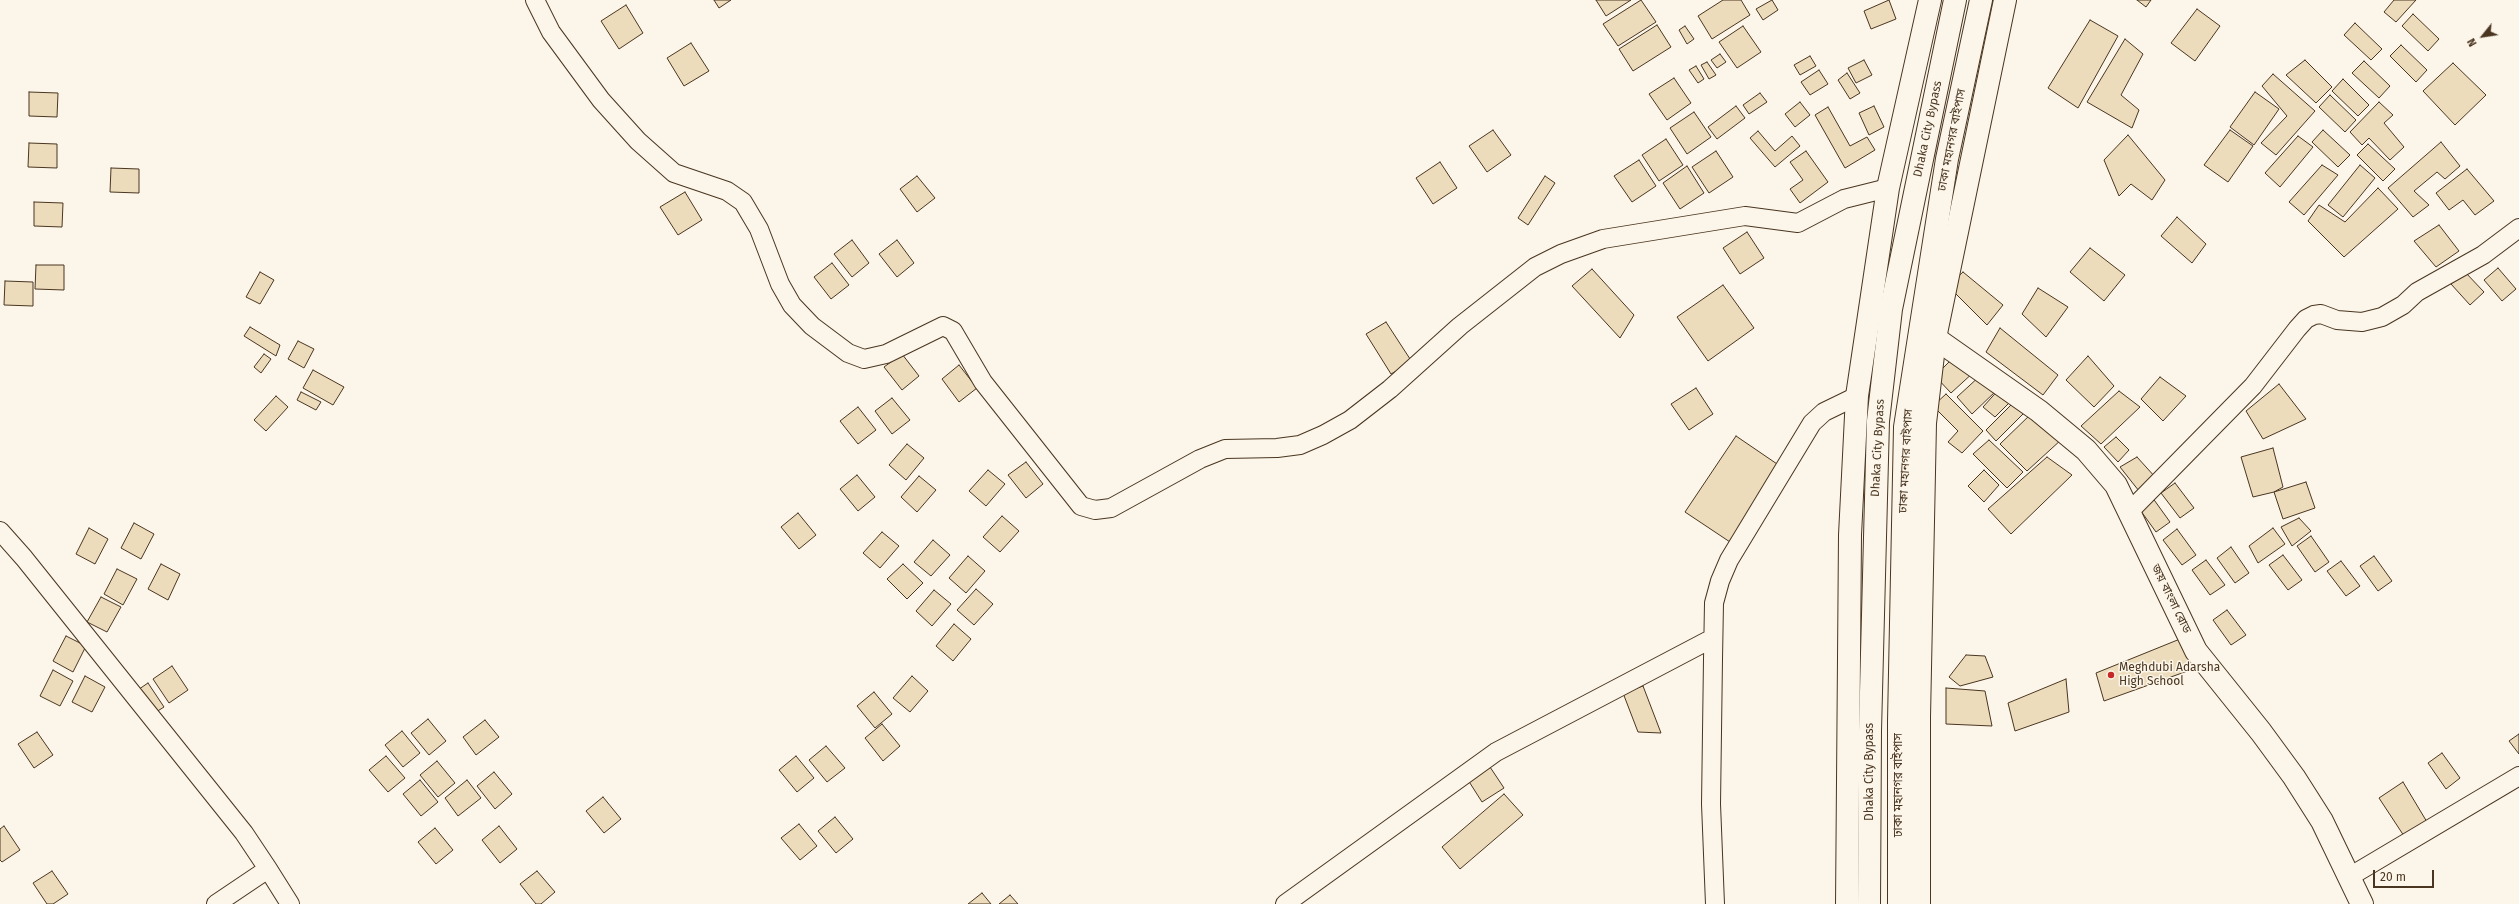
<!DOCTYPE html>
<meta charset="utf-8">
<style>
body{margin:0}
#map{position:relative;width:2519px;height:904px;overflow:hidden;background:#fbf6e9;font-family:"Fira Sans",sans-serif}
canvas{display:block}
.north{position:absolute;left:2463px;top:16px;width:40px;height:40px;-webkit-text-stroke:3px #fbf6e9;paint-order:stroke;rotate:240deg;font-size:11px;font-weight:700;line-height:16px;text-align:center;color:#4a3520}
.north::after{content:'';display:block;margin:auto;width:14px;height:18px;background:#4a3520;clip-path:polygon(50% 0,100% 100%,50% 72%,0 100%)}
.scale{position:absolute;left:2373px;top:870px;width:61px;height:18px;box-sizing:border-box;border:2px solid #4a3520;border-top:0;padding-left:5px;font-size:12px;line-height:14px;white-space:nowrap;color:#4a3520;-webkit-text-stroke:3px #fbf6e9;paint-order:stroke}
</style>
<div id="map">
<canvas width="2519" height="904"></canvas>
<div class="north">N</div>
<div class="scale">20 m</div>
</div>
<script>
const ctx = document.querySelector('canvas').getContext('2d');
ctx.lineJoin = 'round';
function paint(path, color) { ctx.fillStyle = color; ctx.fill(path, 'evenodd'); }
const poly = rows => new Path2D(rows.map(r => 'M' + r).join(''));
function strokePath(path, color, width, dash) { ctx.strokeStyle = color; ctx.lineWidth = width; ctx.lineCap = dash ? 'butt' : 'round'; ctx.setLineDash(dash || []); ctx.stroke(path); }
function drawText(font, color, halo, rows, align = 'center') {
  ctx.font = font + ' "Fira Sans","Noto Sans Bengali",sans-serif'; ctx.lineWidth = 3; ctx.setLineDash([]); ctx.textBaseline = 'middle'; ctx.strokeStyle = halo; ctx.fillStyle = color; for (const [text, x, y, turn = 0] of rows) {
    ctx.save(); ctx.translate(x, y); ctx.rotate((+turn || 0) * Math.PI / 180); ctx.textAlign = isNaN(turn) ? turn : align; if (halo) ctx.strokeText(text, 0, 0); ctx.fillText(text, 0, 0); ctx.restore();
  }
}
const building = poly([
 [714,0,731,0,719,8,714,0],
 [1596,0,1631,0,1606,16,1596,0],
 [1641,0,1656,22,1618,46,1603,24,1641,0],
 [1723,0,1741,0,1750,15,1712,39,1698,16,1723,0],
 [1772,0,1778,10,1763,20,1756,9,1772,0],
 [1889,0,1896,19,1871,29,1864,11,1889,0],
 [2137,0,2151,0,2146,7,2137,0],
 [2394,0,2416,0,2396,22,2384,12,2394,0],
 [626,5,643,33,619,49,601,21,626,5],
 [2197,9,2220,26,2195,61,2171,43,2197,9],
 [2413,14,2439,39,2428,51,2402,26,2413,14],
 [2090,20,2118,36,2078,108,2048,88,2090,20],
 [2355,23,2382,49,2371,60,2344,35,2355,23],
 [1657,25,1671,47,1633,71,1619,49,1657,25],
 [1685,26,1694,39,1687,44,1679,30,1685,26],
 [1743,26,1761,52,1737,68,1719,42,1743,26],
 [2125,39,2143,54,2121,95,2139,110,2132,128,2087,102,2125,39],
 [691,43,709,71,684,86,667,58,691,43],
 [2401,45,2427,70,2416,82,2390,56,2401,45],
 [1720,54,1726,62,1717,68,1711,60,1720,54],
 [1810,56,1816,66,1800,75,1794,65,1810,56],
 [1864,60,1872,75,1856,83,1848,68,1864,60],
 [2305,60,2332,87,2316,103,2286,75,2305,60],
 [2364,61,2390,86,2379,98,2352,73,2364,61],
 [1707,62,1716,75,1709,79,1701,65,1707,62],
 [2453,63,2486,95,2455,125,2423,91,2453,63],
 [1696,66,1704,79,1698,83,1689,70,1696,66],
 [1819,70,1828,84,1810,95,1801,82,1819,70],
 [1847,73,1860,93,1850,99,1838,80,1847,73],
 [2273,74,2315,111,2276,155,2261,143,2287,116,2262,86,2273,74],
 [1674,78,1691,103,1667,120,1649,94,1674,78],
 [2343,79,2369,105,2358,116,2332,91,2343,79],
 [29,92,58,93,57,117,29,116,29,92],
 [2255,92,2279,109,2254,145,2230,127,2255,92],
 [1760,93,1767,102,1749,114,1743,105,1760,93],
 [2330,95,2356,120,2345,132,2319,107,2330,95],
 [1800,102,1810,115,1795,127,1785,114,1800,102],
 [2379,102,2393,115,2384,123,2404,147,2390,160,2369,138,2362,145,2350,132,2379,102],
 [1736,106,1745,118,1717,139,1708,127,1736,106],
 [1874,106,1884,127,1869,135,1859,113,1874,106],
 [1828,107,1850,146,1867,137,1875,150,1845,168,1815,115,1828,107],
 [1694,112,1711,137,1687,154,1670,128,1694,112],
 [1493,130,1511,155,1487,172,1469,146,1493,130],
 [2230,130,2253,146,2228,182,2204,165,2230,130],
 [2323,130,2350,155,2338,167,2312,142,2323,130],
 [1758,131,1775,151,1792,136,1800,146,1775,167,1750,138,1758,131],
 [2128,135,2165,180,2152,200,2131,184,2119,196,2104,160,2128,135],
 [2298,136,2313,147,2280,187,2265,173,2298,136],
 [1666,139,1683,165,1659,181,1642,155,1666,139],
 [2441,142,2460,166,2445,179,2437,172,2414,191,2429,205,2413,217,2388,188,2441,142],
 [29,143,57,144,57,168,28,167,29,143],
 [2368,144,2395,169,2383,181,2357,155,2368,144],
 [1716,151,1733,177,1709,193,1692,167,1716,151],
 [1806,151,1828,182,1800,203,1790,189,1803,180,1790,162,1806,151],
 [1639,160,1656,186,1632,202,1614,176,1639,160],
 [1440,162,1457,188,1433,204,1416,178,1440,162],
 [2322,165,2338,175,2304,215,2289,202,2322,165],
 [2360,165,2375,178,2343,217,2328,205,2360,165],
 [1687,166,1704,193,1680,209,1663,183,1687,166],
 [111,168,139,169,139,193,110,192,111,168],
 [2467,169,2494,201,2475,215,2463,200,2449,210,2436,193,2467,169],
 [917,176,935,198,917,212,900,189,917,176],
 [1545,176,1555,183,1528,225,1518,218,1545,176],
 [2378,188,2398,209,2344,257,2308,221,2319,205,2345,222,2378,188],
 [685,192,702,220,678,235,660,207,685,192],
 [34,202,63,203,62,227,34,226,34,202],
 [2177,217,2206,244,2192,263,2161,236,2177,217],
 [2439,225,2459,251,2436,267,2414,241,2439,225],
 [1747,232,1764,258,1740,274,1723,248,1747,232],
 [852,240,869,263,852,277,834,254,852,240],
 [897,240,914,263,897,277,879,254,897,240],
 [2090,248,2125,275,2104,301,2070,272,2090,248],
 [832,263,849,285,831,299,814,277,832,263],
 [36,265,64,265,64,290,35,289,36,265],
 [2498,268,2516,289,2502,301,2484,280,2498,268],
 [1592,269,1634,315,1620,338,1572,286,1592,269],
 [260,272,274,280,260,304,246,297,260,272],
 [1963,272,2003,305,1987,325,1948,286,1963,272],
 [2465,272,2484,292,2470,305,2451,284,2465,272],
 [5,281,33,282,33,306,4,305,5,281],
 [1723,285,1754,328,1708,361,1677,317,1723,285],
 [2038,288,2068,307,2046,337,2022,314,2038,288],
 [1386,322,1412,362,1391,374,1366,334,1386,322],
 [250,327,280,345,276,356,244,336,250,327],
 [2000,328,2058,375,2043,395,1986,352,2000,328],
 [298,341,314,349,304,368,288,359,298,341],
 [264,354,271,359,261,373,254,367,264,354],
 [902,354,919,376,902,390,884,367,902,354],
 [2088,356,2114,386,2094,407,2066,380,2088,356],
 [1954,357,1975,371,1951,393,1935,376,1954,357],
 [959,365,977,388,959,402,942,379,959,365],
 [313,370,344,387,333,405,303,388,313,370],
 [1981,375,1997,390,1972,414,1957,397,1981,375],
 [2160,377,2186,396,2163,421,2141,399,2160,377],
 [2279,384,2306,419,2263,439,2246,411,2279,384],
 [2001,387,2014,398,1995,417,1983,407,2001,387],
 [1696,388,1713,414,1689,430,1671,404,1696,388],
 [2119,391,2140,407,2101,444,2081,426,2119,391],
 [301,392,321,402,316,410,297,400,301,392],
 [1946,394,1983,431,1962,453,1948,442,1958,431,1933,406,1946,394],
 [276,396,288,407,266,431,254,420,276,396],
 [892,398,910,420,892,434,875,411,892,398],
 [2014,402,2025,412,1996,441,1986,430,2014,402],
 [858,407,876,430,858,444,840,421,858,407],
 [2032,413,2062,439,2027,471,2000,444,2032,413],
 [1736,436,1780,466,1730,542,1685,512,1736,436],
 [2116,437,2129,450,2118,462,2104,447,2116,437],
 [1989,440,2023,472,2007,488,1973,454,1989,440],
 [907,444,924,458,906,480,889,465,907,444],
 [2273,448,2283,487,2274,492,2253,497,2241,457,2273,448],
 [2047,457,2072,475,2011,534,1988,509,2047,457],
 [2137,457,2156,478,2139,491,2120,467,2137,457],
 [1026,462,1043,484,1026,498,1008,475,1026,462],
 [988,470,1005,484,986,506,969,491,988,470],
 [1984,470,1999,485,1984,502,1968,486,1984,470],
 [857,475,875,497,858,511,840,489,857,475],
 [919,476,936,490,917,512,901,497,919,476],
 [2306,482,2315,508,2283,519,2274,492,2306,482],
 [2175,483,2194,508,2180,518,2161,493,2175,483],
 [2152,497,2170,522,2156,532,2138,507,2152,497],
 [798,513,816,535,799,549,781,527,798,513],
 [1002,516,1019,531,1000,552,983,537,1002,516],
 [2299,518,2311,531,2292,546,2281,527,2299,518],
 [134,523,154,534,141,559,121,548,134,523],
 [89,528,108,539,95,564,76,554,89,528],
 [2273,528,2285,544,2258,563,2249,546,2273,528],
 [2177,529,2196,555,2182,565,2163,540,2177,529],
 [882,532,899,546,880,568,863,553,882,532],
 [2311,536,2329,562,2315,572,2297,546,2311,536],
 [933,540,950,555,931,576,914,562,933,540],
 [2231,547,2249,573,2235,583,2217,558,2231,547],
 [2283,555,2302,580,2288,590,2269,565,2283,555],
 [968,556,985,571,966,593,949,578,968,556],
 [2374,556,2392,581,2378,591,2360,566,2374,556],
 [2206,560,2225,585,2210,595,2192,570,2206,560],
 [2341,561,2360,586,2346,596,2327,571,2341,561],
 [161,564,180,574,168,600,148,589,161,564],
 [903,564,923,583,907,599,887,579,903,564],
 [117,569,137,579,123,605,104,594,117,569],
 [976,589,993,604,974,625,957,610,976,589],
 [934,590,951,604,932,626,916,611,934,590],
 [101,597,121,607,107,632,87,622,101,597],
 [2227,610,2246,635,2231,645,2213,620,2227,610],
 [954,624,971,639,953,661,936,646,954,624],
 [66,636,86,646,73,672,53,661,66,636],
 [2180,639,2196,668,2104,701,2096,673,2180,639],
 [1966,655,1985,656,1993,677,1960,686,1949,677,1966,655],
 [172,666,188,690,169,703,153,679,172,666],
 [53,670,73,681,60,706,40,696,53,670],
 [85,676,105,687,92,712,72,702,85,676],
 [912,676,928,691,910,712,893,698,912,676],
 [2066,679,2069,712,2015,731,2008,703,2066,679],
 [148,683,164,707,145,719,129,696,148,683],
 [1643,686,1661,733,1638,732,1623,693,1643,686],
 [1946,688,1985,691,1992,726,1946,724,1946,688],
 [874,692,892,714,875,728,857,706,874,692],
 [428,719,446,741,429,755,411,733,428,719],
 [485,720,499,737,476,755,463,737,485,720],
 [882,724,900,746,883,761,865,738,882,724],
 [402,731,420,753,403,767,385,745,402,731],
 [37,732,53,755,34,768,18,744,37,732],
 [2519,734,2519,754,2509,741,2519,734],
 [826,746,845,768,827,782,809,760,826,746],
 [2442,753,2460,778,2446,789,2428,763,2442,753],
 [386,756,405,778,388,792,369,770,386,756],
 [796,756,814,778,797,792,779,770,796,756],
 [437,761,455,783,438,797,420,775,437,761],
 [1490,767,1504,788,1482,802,1468,780,1490,767],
 [494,772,512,794,495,809,477,786,494,772],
 [420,780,438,802,421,816,403,794,420,780],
 [467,780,481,798,458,816,445,798,467,780],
 [2403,782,2427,822,2404,836,2379,798,2403,782],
 [1504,794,1523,815,1460,869,1442,847,1504,794],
 [603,797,621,819,604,833,586,811,603,797],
 [835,817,853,839,836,853,818,831,835,817],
 [799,824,817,846,800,860,781,838,799,824],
 [4,826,20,850,2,862,0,860,0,829,4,826],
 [499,826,517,849,500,863,482,840,499,826],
 [435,828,453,850,436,864,418,842,435,828],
 [52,871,68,894,53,904,47,904,33,883,52,871],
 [537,871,555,892,541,904,536,904,520,884,537,871],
 [982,893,991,904,968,904,982,893],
 [1010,895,1018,904,999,904,1010,895]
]);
const minor = poly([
 [535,0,551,32,601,100,638,141,674,173,727,191,743,202,759,229,780,284,792,305,812,326,848,353,864,359,886,354,943,326,953,331,983,382,1081,506,1095,510,1111,508,1200,459,1225,449,1277,448,1300,445,1323,435,1350,420,1390,389,1460,326,1535,267,1561,254,1603,239,1745,216,1798,223,1844,199,1888,188],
 [2129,512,2253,386,2297,329,2306,319,2314,315,2321,314,2337,320,2362,322,2382,317,2403,305,2417,292,2483,255,2519,228],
 [0,531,24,558,244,833,268,869,216,904],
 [268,869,290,904],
 [2349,877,2519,776],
 [1285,904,1496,752,1713,638],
 [1715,904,1711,804,1713,659,1714,603,1720,581,1729,560,1812,423,1824,412,1857,396]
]);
const tertiary = poly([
 [1935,338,2039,411,2086,450,2116,485,2196,651,2261,732,2294,777,2322,821,2362,904]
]);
const secondary = poly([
 [1847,904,1850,535,1857,396,1888,188,1930,0],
 [1919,904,1919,717,1925,423,1935,338,2005,0]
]);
const trunk = poly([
 [1869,904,1870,731,1878,421,1891,309,1955,0],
 [1899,904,1899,721,1905,427,1947,159,1981,0]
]);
const markers = [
 [2111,675,4,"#c62828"]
];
const streetNames = [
 ["Dhaka City Bypass",1928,129,-78],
 ["ঢাকা মহানগর বাইপাস",1952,140,-79],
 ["Dhaka City Bypass",1878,448,-87],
 ["ঢাকা মহানগর বাইপাস",1906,461,-87],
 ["জয় বাংলা রোড",2171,599,64],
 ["Dhaka City Bypass",1870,772,-90],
 ["ঢাকা মহানগর বাইপাস",1899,785,-90]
];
const poiNames = [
 ["Meghdubi Adarsha",2119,668],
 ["High School",2119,682]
];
paint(building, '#ecdcbc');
strokePath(building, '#4a3520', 1);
strokePath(minor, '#4a3520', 20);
strokePath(tertiary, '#4a3520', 24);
strokePath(secondary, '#4a3520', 24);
strokePath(trunk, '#4a3520', 24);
strokePath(minor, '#fbf6e9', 18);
strokePath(tertiary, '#fbf6e9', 22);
strokePath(secondary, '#fbf6e9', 22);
strokePath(trunk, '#fbf6e9', 22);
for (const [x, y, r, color] of markers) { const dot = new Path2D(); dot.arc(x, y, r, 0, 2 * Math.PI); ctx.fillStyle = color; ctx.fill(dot); strokePath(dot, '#fbf6e9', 1.5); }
drawText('12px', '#4a3520', '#fbf6e9', streetNames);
drawText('12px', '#4a3520', '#fbf6e9', poiNames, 'left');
</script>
